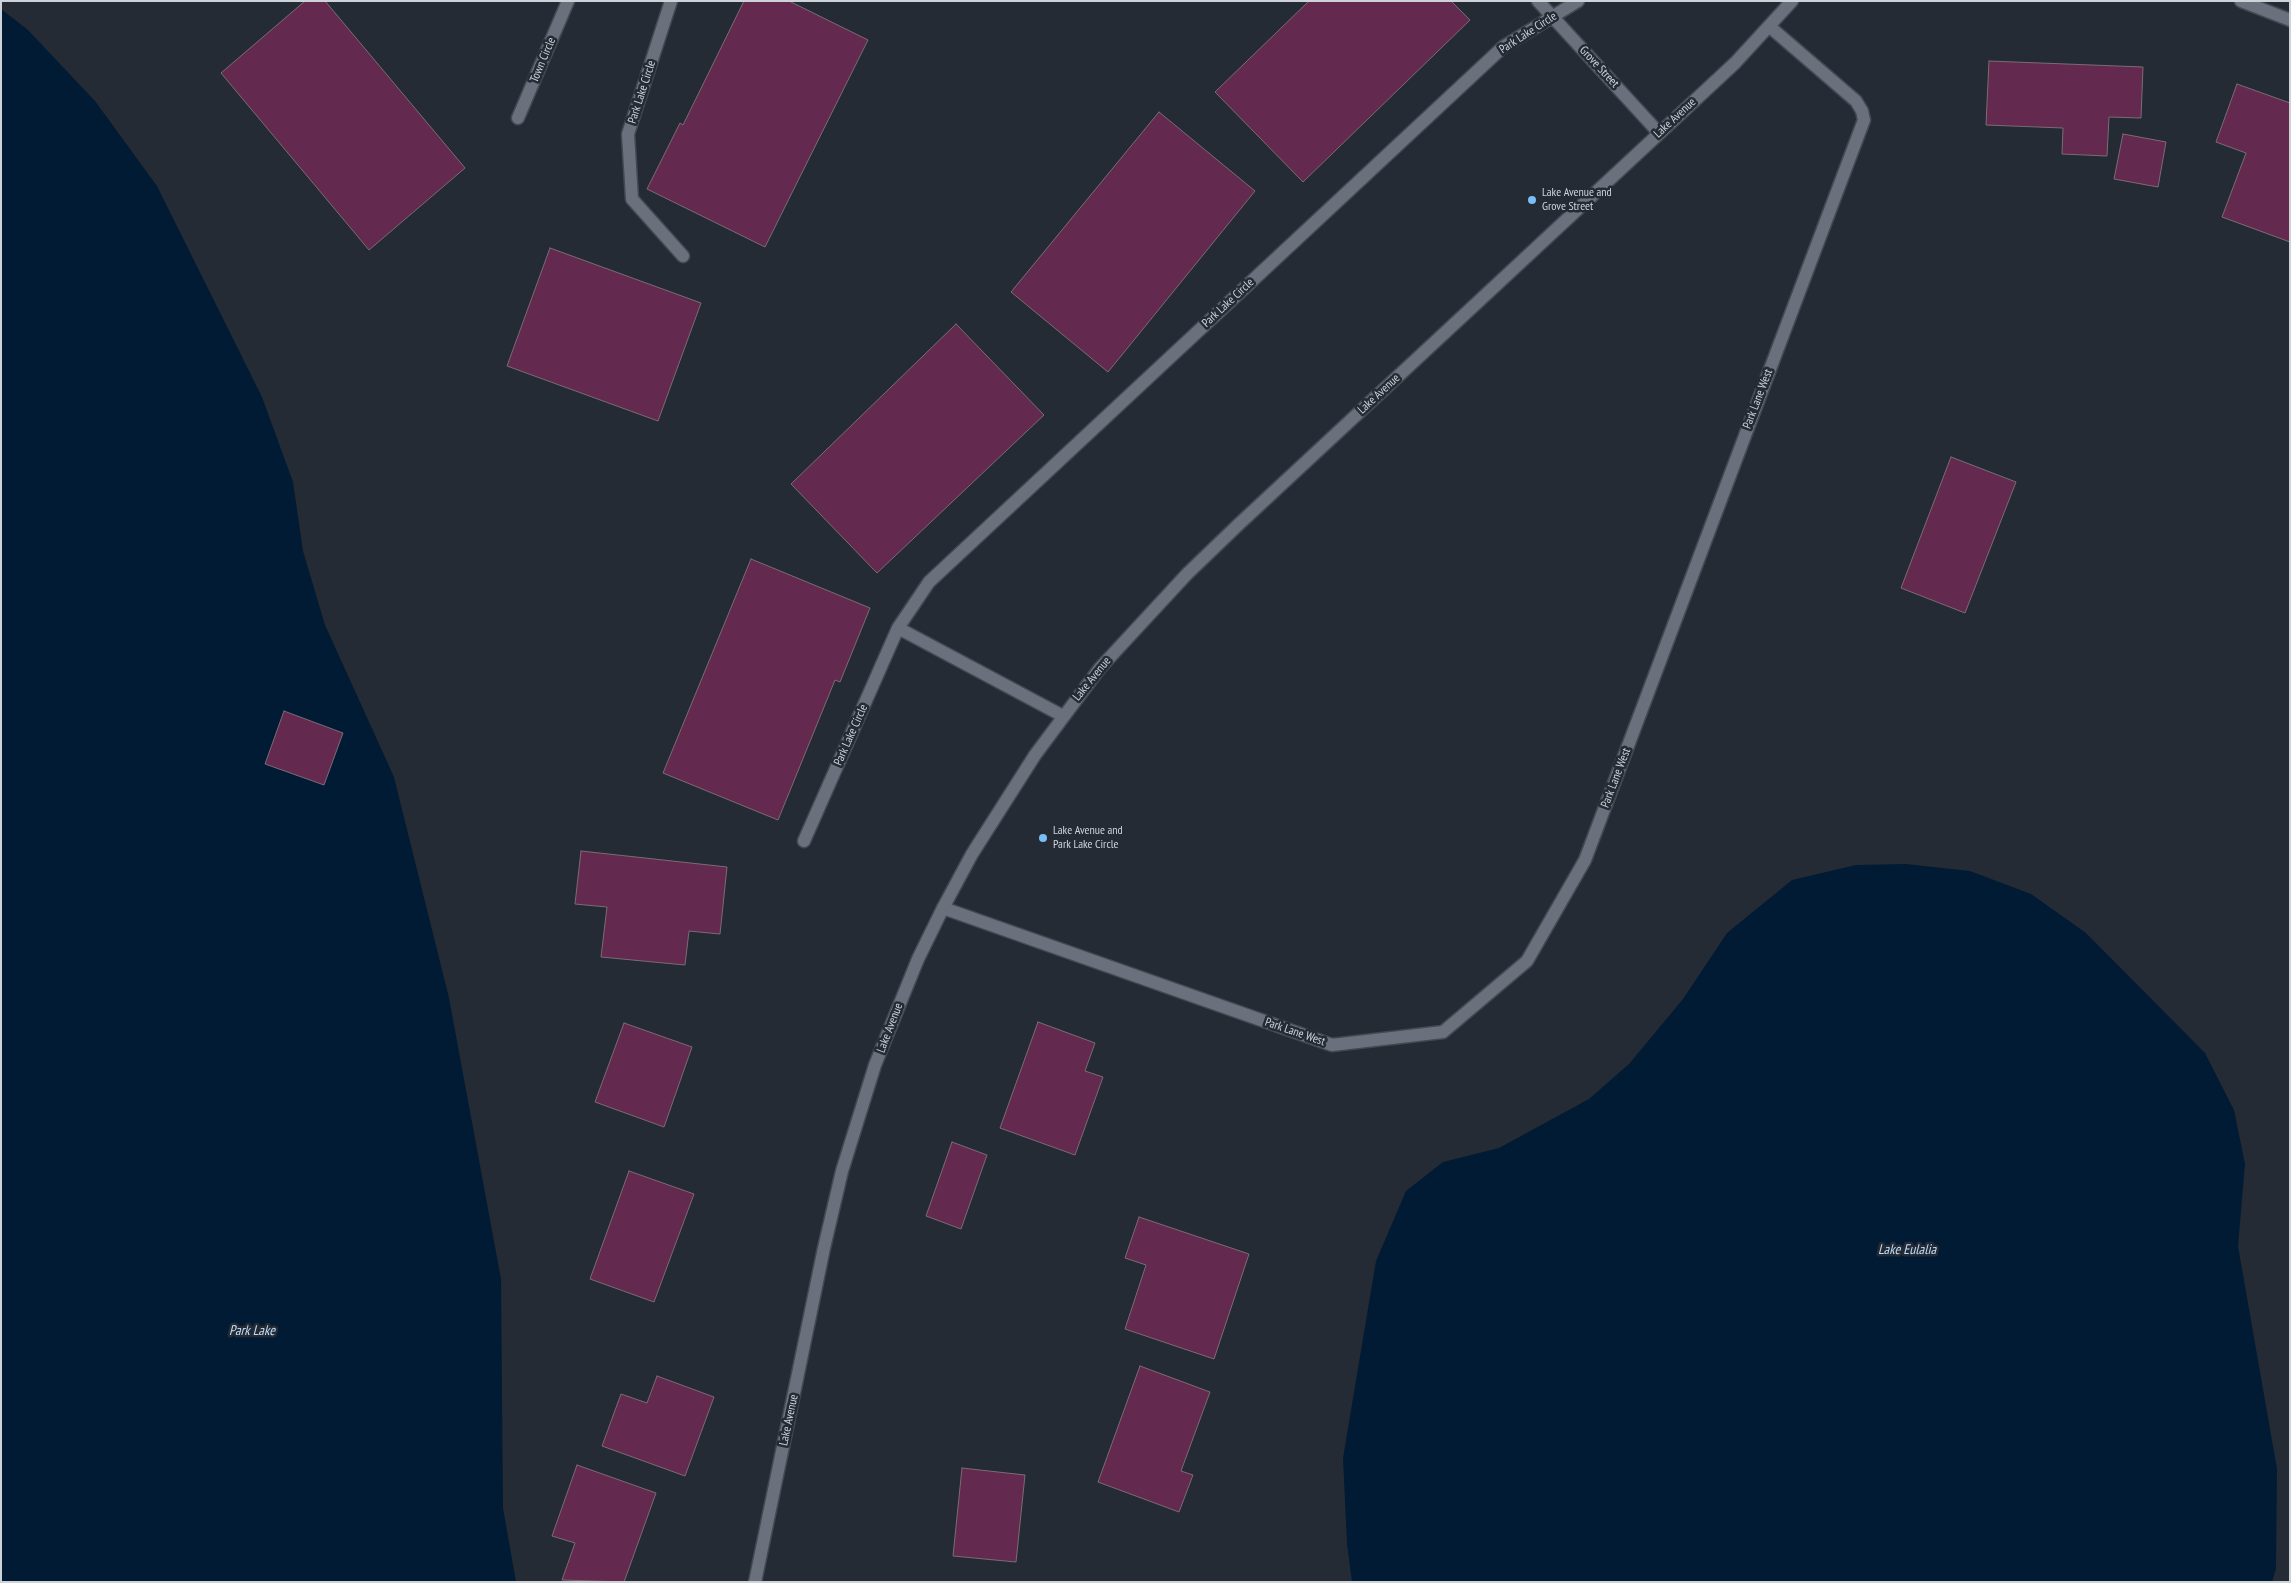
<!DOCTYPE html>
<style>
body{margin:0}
#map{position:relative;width:2291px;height:1583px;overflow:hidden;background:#252b35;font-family:"PT Sans Narrow",sans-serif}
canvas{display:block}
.frame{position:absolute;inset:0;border:2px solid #ced2d9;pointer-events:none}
</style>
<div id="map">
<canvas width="2291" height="1583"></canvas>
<div class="frame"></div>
</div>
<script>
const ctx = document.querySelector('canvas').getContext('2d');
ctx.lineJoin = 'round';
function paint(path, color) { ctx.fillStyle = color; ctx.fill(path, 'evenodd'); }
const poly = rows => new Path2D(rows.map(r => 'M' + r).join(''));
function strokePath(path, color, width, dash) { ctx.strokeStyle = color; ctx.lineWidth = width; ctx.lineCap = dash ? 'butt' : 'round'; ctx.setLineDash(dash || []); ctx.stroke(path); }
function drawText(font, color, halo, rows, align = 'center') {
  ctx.font = font + ' "PT Sans Narrow",sans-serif'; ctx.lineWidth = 5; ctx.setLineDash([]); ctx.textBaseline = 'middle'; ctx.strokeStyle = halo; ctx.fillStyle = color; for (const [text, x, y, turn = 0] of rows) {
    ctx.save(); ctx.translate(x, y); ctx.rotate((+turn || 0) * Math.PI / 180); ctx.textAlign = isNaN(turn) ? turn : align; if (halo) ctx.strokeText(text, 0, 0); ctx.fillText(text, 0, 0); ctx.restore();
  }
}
const water = poly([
 [1,9,28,30,95,101,157,186,262,397,293,482,303,551,325,625,394,777,449,998,501,1279,503,1508,516,1582,1,1582],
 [1906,864,1970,871,2031,894,2086,933,2205,1053,2234,1110,2245,1164,2238,1246,2277,1469,2276,1569,2272,1582,1352,1582,1347,1544,1343,1458,1376,1261,1406,1191,1443,1162,1499,1148,1589,1099,1629,1064,1683,999,1727,933,1792,880,1856,865]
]);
const building = poly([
 [305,1,325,1,465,168,369,250,221,73,305,1],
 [744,1,789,1,868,40,765,247,647,189,680,123,683,125,744,1],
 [1309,1,1451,1,1470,20,1303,182,1215,92,1309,1],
 [1989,61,2143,67,2141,118,2109,117,2107,156,2062,154,2063,128,1986,125,1989,61],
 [2237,84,2290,103,2290,242,2222,217,2246,153,2216,142,2237,84],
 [1159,112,1255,191,1108,372,1011,292,1159,112],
 [2123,134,2166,142,2158,187,2114,179,2123,134],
 [550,248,701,303,658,421,507,366,550,248],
 [956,324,1044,415,877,573,791,484,956,324],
 [1951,457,2016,482,1965,613,1901,588,1951,457],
 [751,559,870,608,840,682,835,680,778,820,663,773,751,559],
 [284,711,343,733,324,785,265,764,284,711],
 [581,851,727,867,720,934,689,931,685,965,601,957,607,907,575,904,581,851],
 [1038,1022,1095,1043,1085,1071,1103,1077,1075,1155,1000,1128,1038,1022],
 [624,1023,692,1047,664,1127,595,1102,624,1023],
 [952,1142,987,1155,961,1229,926,1216,952,1142],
 [629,1171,694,1194,654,1302,590,1279,629,1171],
 [1139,1217,1249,1254,1214,1359,1125,1329,1146,1265,1125,1258,1139,1217],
 [1140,1366,1210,1392,1181,1471,1193,1475,1179,1512,1098,1482,1140,1366],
 [657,1376,714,1397,685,1476,602,1446,621,1394,647,1403,657,1376],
 [577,1465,656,1493,624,1582,562,1580,575,1543,552,1536,577,1465],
 [962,1468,1025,1475,1016,1562,953,1556,962,1468]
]);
const service = poly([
 [671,1,628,134,632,199,683,256],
 [1538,1,1659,133],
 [518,118,568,1],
 [898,628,1063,716],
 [804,841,898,628,929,582,1503,47,1578,1]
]);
const minor = poly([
 [2241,1,2290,20],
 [943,908,1332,1045,1443,1032,1527,961,1585,860,1864,120,1862,111,1856,101,1770,27]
]);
const secondary = poly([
 [755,1582,824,1248,842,1171,875,1065,918,959,943,908,972,854,1035,755,1100,668,1187,574,1238,525,1735,63,1792,1]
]);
const markers = [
 [1532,200,5,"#78bff7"],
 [1043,838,5,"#78bff7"]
];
const streetNames = [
 ["Park Lake Circle",1528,33,-33],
 ["Town Circle",543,60,-67],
 ["Grove Street",1599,67,47],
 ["Park Lake Circle",642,92,-72],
 ["Lake Avenue",1675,118,-43],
 ["Park Lake Circle",1228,303,-43],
 ["Lake Avenue",1379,394,-43],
 ["Park Lane West",1758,399,-69],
 ["Lake Avenue",1092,679,-51],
 ["Park Lake Circle",851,735,-66],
 ["Park Lane West",1616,778,-69],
 ["Lake Avenue",890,1028,-69],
 ["Park Lane West",1295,1032,19],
 ["Lake Avenue",789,1420,-78]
];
const poiNames = [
 ["Lake Avenue and",1542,193],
 ["Grove Street",1542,207],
 ["Lake Avenue and",1053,831],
 ["Park Lake Circle",1053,845]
];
const waterNames = [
 ["Lake Eulalia",1907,1250],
 ["Park Lake",252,1331]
];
paint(water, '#001b33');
paint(building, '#64294f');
strokePath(building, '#7a6c74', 1);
strokePath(service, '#444852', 15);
strokePath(minor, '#444852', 15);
strokePath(secondary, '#444852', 15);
strokePath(service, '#6a717d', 12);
strokePath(minor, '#6a717d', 12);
strokePath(secondary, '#6a717d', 12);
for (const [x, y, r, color] of markers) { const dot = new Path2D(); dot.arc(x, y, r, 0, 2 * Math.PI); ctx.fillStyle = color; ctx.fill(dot); strokePath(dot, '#252b35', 2); }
drawText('12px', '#ced2d9', '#252b35', streetNames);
drawText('12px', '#ced2d9', '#252b35', poiNames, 'left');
drawText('italic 14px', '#bfddfa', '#252b35', waterNames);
</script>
